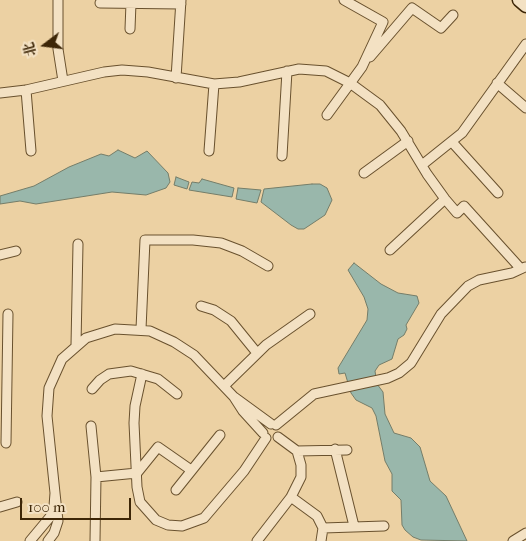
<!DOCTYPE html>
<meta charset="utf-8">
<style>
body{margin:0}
#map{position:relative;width:526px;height:541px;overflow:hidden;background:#ecd1a3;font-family:"IM FELL French Canon","Noto Serif SC",serif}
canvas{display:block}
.north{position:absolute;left:20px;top:20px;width:50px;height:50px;-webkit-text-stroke:4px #f3e1c3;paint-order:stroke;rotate:255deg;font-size:14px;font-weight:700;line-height:20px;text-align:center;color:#3d2607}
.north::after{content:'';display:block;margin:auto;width:18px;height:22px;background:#3d2607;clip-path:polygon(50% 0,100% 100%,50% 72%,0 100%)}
.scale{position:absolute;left:20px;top:498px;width:111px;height:22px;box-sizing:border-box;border:2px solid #3d2607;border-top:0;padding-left:6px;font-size:15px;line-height:18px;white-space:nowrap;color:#3d2607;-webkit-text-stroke:4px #f3e1c3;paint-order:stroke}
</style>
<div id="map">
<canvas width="526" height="541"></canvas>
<div class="north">北</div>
<div class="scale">100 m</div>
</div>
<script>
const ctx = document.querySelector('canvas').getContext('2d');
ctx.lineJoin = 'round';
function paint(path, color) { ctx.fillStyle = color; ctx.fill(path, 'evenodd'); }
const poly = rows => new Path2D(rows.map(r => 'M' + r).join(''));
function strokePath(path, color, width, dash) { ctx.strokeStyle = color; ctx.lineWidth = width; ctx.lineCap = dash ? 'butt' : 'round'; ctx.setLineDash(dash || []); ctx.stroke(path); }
const water = poly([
 [118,150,135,158,147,151,168,173,170,182,166,188,146,195,112,192,36,204,20,201,0,204,0,196,34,186,69,167,101,154,109,156,118,150],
 [176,177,189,182,187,189,174,185,176,177],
 [202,179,234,188,232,197,189,190,192,182,199,183,202,179],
 [312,184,320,184,327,188,332,200,325,215,304,229,298,229,291,225,261,202,264,189,312,184],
 [238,188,261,190,257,203,236,199,238,188],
 [354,263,381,284,398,293,417,296,419,303,406,325,407,329,404,335,398,339,392,359,379,365,375,371,377,384,383,392,385,414,394,433,411,438,420,447,430,481,446,496,467,541,421,540,413,537,405,530,402,525,401,500,392,491,392,474,385,461,376,416,372,408,356,400,351,393,345,373,339,374,338,368,367,320,368,309,364,297,348,270,354,263]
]);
const street = poly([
 [58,0,58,49,63,81],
 [100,3,181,4],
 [130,29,131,3],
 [370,57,412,8,441,28,453,15],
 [176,78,181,0],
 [497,83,526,108],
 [26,90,31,151],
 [0,93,26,90,104,72,122,70,148,72,214,84,239,82,299,69,326,71,350,83,380,105,401,131,427,174,445,199,457,213,464,206,521,269],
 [327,115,362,67,383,22,344,0],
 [452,142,498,193],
 [209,151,214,84],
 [282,156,287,71],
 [422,165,462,133,526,44],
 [364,173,408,141],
 [390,250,445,199],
 [0,255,16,251],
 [201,306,214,310,231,321,257,353],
 [141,329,145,240,193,240,221,243,242,251,268,266],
 [76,345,78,244],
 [142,374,135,406,134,423,137,487,140,502,156,520,168,525,182,526,204,518,244,471,266,438],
 [224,386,266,345,310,314],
 [92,389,100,380,109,374,131,371,158,379,177,394],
 [276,425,314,394,388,378,399,373,411,363,441,314,468,286,479,280,512,273,525,267],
 [91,426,96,477,95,541],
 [263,433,243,411,234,397,271,424],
 [6,443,8,314],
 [335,449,354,526],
 [297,451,347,450],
 [96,477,137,473,158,447,191,470],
 [176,490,220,435],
 [55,493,47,416,49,388,62,359,86,338,115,329,150,331,174,342,194,355,234,397],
 [291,497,317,516,323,528,321,541],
 [0,507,17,502],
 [323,528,384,526],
 [30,541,50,517,54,506,55,493,58,521,54,533,48,541],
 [257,541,291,497,301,477,301,465,297,451,278,437],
 [513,541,526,533]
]);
const secondary = poly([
 [519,0,526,6]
]);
paint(water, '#99b7ab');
strokePath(water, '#747d69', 1);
strokePath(street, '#69512e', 11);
strokePath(secondary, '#3d2607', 15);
strokePath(street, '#f3e1c3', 9);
strokePath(secondary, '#f3e1c3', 12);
</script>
